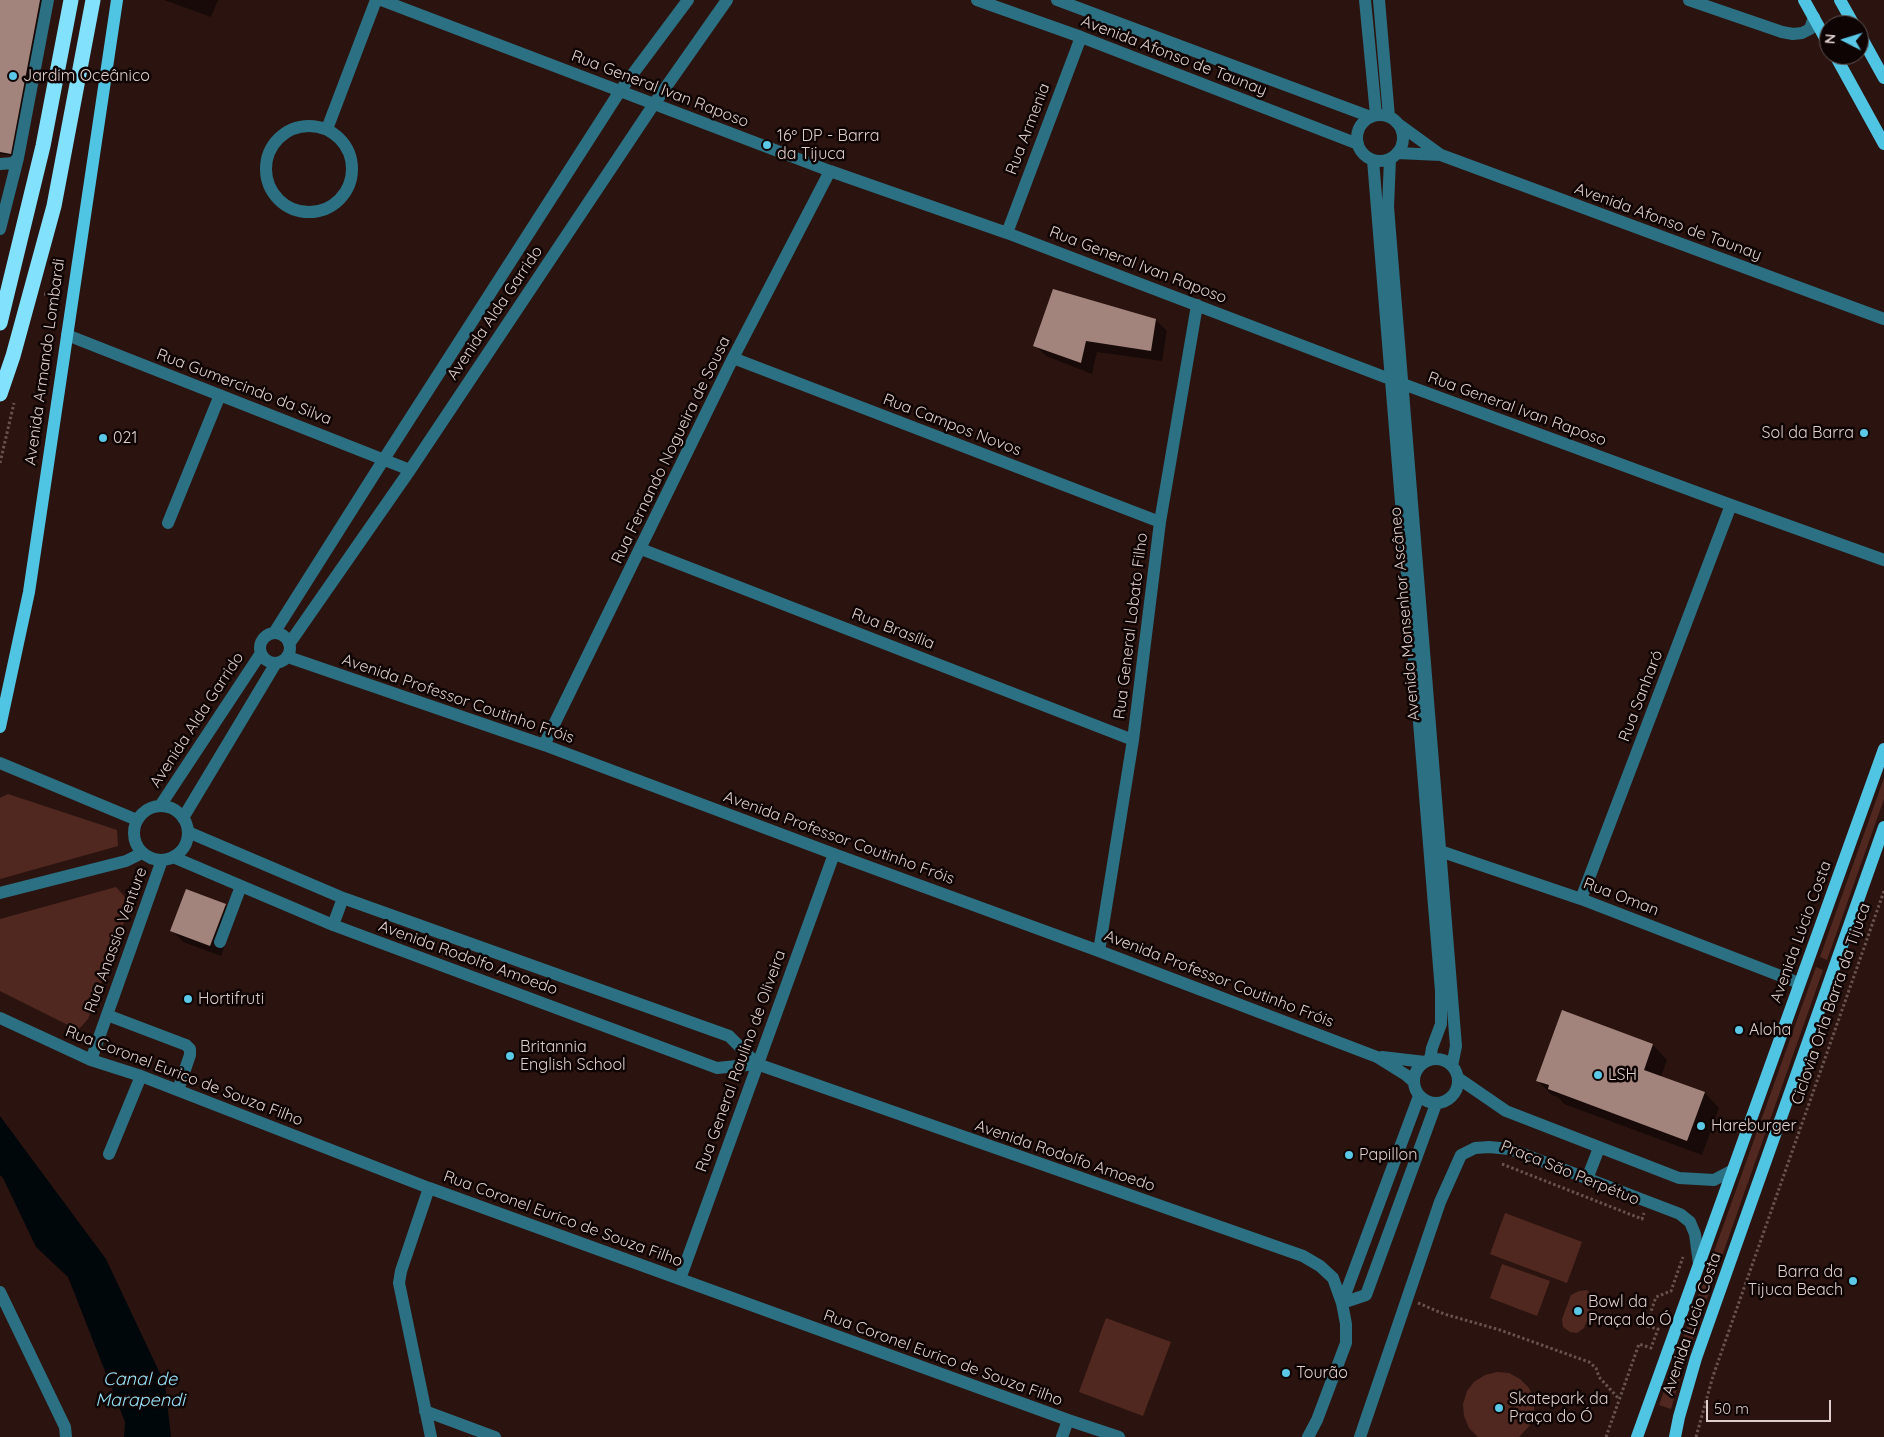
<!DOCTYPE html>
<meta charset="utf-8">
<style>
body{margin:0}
#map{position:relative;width:1884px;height:1437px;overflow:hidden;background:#2b140f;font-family:Quicksand,sans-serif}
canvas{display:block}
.north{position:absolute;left:1819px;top:15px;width:50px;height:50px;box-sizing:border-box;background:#0d0403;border:1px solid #615553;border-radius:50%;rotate:275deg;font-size:14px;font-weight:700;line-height:20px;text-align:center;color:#dfcecb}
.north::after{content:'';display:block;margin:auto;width:18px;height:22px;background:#5ac8e6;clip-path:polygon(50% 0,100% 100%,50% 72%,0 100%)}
.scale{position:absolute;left:1706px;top:1400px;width:125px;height:22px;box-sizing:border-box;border:2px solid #dfcecb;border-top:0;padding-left:6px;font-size:15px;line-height:18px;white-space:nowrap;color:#dfcecb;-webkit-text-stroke:4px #0d0403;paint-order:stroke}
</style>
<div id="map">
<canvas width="1884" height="1437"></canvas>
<div class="north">N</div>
<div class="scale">50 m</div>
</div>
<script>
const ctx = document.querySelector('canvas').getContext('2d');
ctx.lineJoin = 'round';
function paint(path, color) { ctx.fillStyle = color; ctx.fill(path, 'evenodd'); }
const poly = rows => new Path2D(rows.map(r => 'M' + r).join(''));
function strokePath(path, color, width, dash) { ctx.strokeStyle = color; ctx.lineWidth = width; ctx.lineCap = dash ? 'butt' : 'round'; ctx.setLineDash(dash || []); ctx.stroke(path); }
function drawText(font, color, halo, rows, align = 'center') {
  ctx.font = font + ' Quicksand,sans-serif'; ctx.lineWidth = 5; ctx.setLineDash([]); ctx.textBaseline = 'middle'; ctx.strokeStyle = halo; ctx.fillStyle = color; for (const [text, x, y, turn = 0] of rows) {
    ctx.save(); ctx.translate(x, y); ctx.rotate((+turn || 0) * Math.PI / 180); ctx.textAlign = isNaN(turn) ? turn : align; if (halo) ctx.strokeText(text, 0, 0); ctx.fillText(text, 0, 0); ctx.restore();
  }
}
const green = poly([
 [1884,778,1884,799,1827,960,1820,957],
 [8,794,117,830,118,846,0,879,0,798],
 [116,887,125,897,124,922,88,1019,78,1030,0,991,0,919],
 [1816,967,1823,970,1686,1358,1671,1409,1659,1405],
 [1505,1213,1582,1242,1567,1283,1490,1254],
 [1502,1264,1550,1281,1537,1316,1490,1298],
 [1587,1290,1593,1296,1594,1304,1584,1328,1577,1333,1570,1332,1563,1327,1562,1319,1571,1295,1579,1291],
 [1106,1318,1171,1342,1143,1416,1079,1392],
 [1497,1372,1509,1373,1520,1379,1529,1388,1534,1400,1534,1412,1531,1424,1519,1437,1478,1437,1469,1428,1464,1416,1463,1404,1467,1391,1474,1382,1485,1375]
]);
const water = poly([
 [0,1116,106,1259,165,1384,171,1437,124,1437,125,1422,68,1277,36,1247,3,1178,0,1175]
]);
const shadow = poly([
 [0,0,44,0,14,156,0,154],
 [164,0,218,0,211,17],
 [1156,320,1167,331,1162,361,1097,352,1092,374,1046,356,1035,345],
 [225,905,236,916,221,956,183,942,172,930],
 [1653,1045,1667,1060,1661,1077,1705,1093,1719,1108,1702,1155,1564,1104,1558,1097,1552,1095,1537,1080]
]);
const building = poly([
 [0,0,40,0,11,154,0,152],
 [1053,289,1156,319,1151,351,1086,341,1081,363,1033,346],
 [186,889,226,904,210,946,170,931],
 [1562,1010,1653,1044,1644,1070,1705,1092,1687,1141,1548,1089,1549,1085,1536,1081]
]);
const path = poly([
 [44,294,60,295],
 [0,463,14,403],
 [1502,1164,1642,1219,1644,1213],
 [1418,1303,1444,1314,1500,1330,1589,1362,1596,1368,1599,1377,1619,1399],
 [1606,1437,1639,1344,1651,1348,1658,1329,1646,1326,1656,1297,1671,1291,1683,1257],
 [1696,1437,1713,1376,1884,891]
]);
const minor = poly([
 [381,0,830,171,1007,233,1403,384,1731,505,1884,560],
 [977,0,1081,37,1358,144],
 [1057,0,1371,117],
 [1365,0,1376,115],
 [1379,0,1389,117],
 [1689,0,1782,32,1793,34,1802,33,1810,29,1814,17],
 '1357 138a23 23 0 1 1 46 0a23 23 0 1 1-46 0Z',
 [1397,123,1441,155,1884,319],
 '266 169a43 43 0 1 1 86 0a43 43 0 1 1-86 0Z',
 [327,129,376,0],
 [1397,153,1441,155],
 [1390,159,1388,207,1456,1046,1452,1066],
 [1373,160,1441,991,1441,1024,1432,1048,1430,1060],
 [0,164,13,163,18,158],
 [0,229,18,158,48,0],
 [1007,233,1081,37],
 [67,335,410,470],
 [733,358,1160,522],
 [168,523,220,395],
 [641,549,1133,740],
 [274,633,384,459,620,91,688,0],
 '260 648a15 15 0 1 1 30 0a15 15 0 1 1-30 0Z',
 [289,644,410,470,654,104,727,0],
 [288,657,544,745,834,854,1099,951,1377,1057,1406,1075,1414,1082],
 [544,745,733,358,830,171],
 [0,763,137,820],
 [160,806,261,653],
 '134 833a27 27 0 1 1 54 0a27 27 0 1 1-54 0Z',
 [183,818,276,663],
 [188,832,343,898,729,1036,757,1064,1303,1256,1320,1266,1333,1278,1342,1303,1346,1324,1346,1343,1317,1420,1308,1437],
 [1434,849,1581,899,1799,983],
 [173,857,333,925,717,1068,757,1064],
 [0,893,126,861,142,853],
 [1581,899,1731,505],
 [333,925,343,898],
 [220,942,241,886],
 [1099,951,1133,740,1160,522,1197,305],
 [107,1015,186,1045,190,1049,190,1055,178,1090],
 [0,1018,91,1060,141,1076,429,1188,1068,1420,1119,1437],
 [1382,1057,1425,1062],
 '1414 1081a22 22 0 1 1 44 0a22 22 0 1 1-44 0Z',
 [91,1060,162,860],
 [1458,1078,1506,1111,1679,1178,1714,1180,1733,1170],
 [109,1154,141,1076],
 [1587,1179,1599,1148],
 [429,1188,401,1271,399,1283,431,1437],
 [680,1279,834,854],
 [0,1292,65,1427,66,1437],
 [1342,1303,1366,1295,1436,1104],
 [1342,1303,1419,1096],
 [425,1411,495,1437],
 [1062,1437,1068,1420],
 [1360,1437,1440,1202,1461,1155,1475,1148,1489,1147,1510,1149,1680,1214,1690,1222,1695,1234,1699,1264]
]);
const major = poly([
 [1804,0,1829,45],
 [1840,0,1854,25],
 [1859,33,1884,78],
 [1835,55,1884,144],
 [0,727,29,592,117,0],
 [1637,1437,1884,749],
 [1675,1437,1679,1417,1696,1358,1884,827]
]);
const highway = poly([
 [0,323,43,146,71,0],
 [0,394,13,356,54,206,93,0]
]);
const markers = [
 [13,76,5,"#5ac8e6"],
 [767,145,5,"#5ac8e6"],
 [1864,433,5,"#5ac8e6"],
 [103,438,5,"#5ac8e6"],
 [188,999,5,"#5ac8e6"],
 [1739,1030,5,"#5ac8e6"],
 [510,1056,5,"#5ac8e6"],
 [1598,1075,5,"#5ac8e6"],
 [1701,1126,5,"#5ac8e6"],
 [1349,1155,5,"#5ac8e6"],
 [1853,1281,5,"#5ac8e6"],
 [1578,1311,5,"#5ac8e6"],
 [1286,1373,5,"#5ac8e6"],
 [1499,1408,5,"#5ac8e6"]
];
const streetNames = [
 ["Avenida Afonso de Taunay",1174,56,21],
 ["Rua General Ivan Raposo",660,89,21],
 ["Rua Armenia",1028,129,-69],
 ["Avenida Afonso de Taunay",1668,222,20],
 ["Rua General Ivan Raposo",1138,265,21],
 ["Avenida Alda Garrido",495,313,-56],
 ["Avenida Armando Lombardi",45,362,-82],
 ["Rua Gumercindo da Silva",244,387,21],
 ["Rua General Ivan Raposo",1517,409,20],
 ["Rua Campos Novos",952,425,21],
 ["Rua Fernando Nogueira de Sousa",671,450,-64],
 ["Avenida Monsenhor Ascâneo",1405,614,-95],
 ["Rua General Lobato Filho",1131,626,-83],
 ["Rua Brasília",893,629,21],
 ["Rua Sanharó",1641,696,-69],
 ["Avenida Professor Coutinho Fróis",458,699,19],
 ["Avenida Alda Garrido",197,720,-57],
 ["Avenida Professor Coutinho Fróis",839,838,20],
 ["Rua Oman",1621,897,21],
 ["Avenida Lúcio Costa",1801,932,-70],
 ["Rua Anassio Venture",116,940,-70],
 ["Avenida Rodolfo Amoedo",468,958,20],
 ["Avenida Professor Coutinho Fróis",1219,979,21],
 ["Ciclovia Orla Barra da Tijuca",1831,1004,-71],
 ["Rua General Raulino de Oliveira",741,1061,-70],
 ["Rua Coronel Eurico de Souza Filho",184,1076,21],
 ["Avenida Rodolfo Amoedo",1065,1156,19],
 ["Praça São Perpétuo",1570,1173,22],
 ["Rua Coronel Eurico de Souza Filho",563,1219,20],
 ["Avenida Lúcio Costa",1692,1324,-71],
 ["Rua Coronel Eurico de Souza Filho",943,1358,20]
];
const poiNames = [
 ["Jardim Oceânico",23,76],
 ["16º DP - Barra",777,136],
 ["da Tijuca",777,154],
 ["Sol da Barra",1854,433,"right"],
 ["021",113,438],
 ["Hortifruti",198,999],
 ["Aloha",1749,1030],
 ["Britannia",520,1047],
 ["English School",520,1065],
 ["LSH",1608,1075],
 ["Hareburger",1711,1126],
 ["Papillon",1359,1155],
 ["Barra da",1843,1272,"right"],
 ["Tijuca Beach",1843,1290,"right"],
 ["Bowl da",1588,1302],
 ["Praça do Ó",1588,1320],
 ["Tourão",1296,1373],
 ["Skatepark da",1509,1399],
 ["Praça do Ó",1509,1417]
];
const waterNames = [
 ["Canal de",140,1380],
 ["Marapendi",140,1401]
];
paint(green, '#512820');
paint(water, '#00070b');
paint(shadow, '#0007');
paint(building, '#a3847d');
strokePath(path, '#68534f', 3, [2.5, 2.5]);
strokePath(minor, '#2b7083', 12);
strokePath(major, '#50c4e3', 12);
strokePath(highway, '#82e1fd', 15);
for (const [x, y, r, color] of markers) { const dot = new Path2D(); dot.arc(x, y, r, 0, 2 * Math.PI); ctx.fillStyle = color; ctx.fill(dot); strokePath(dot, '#0d0403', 2); }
drawText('16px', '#dfcecb', '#0d0403', streetNames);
drawText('16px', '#dfcecb', '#0d0403', poiNames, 'left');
drawText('italic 18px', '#98e3fa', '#0d0403', waterNames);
</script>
